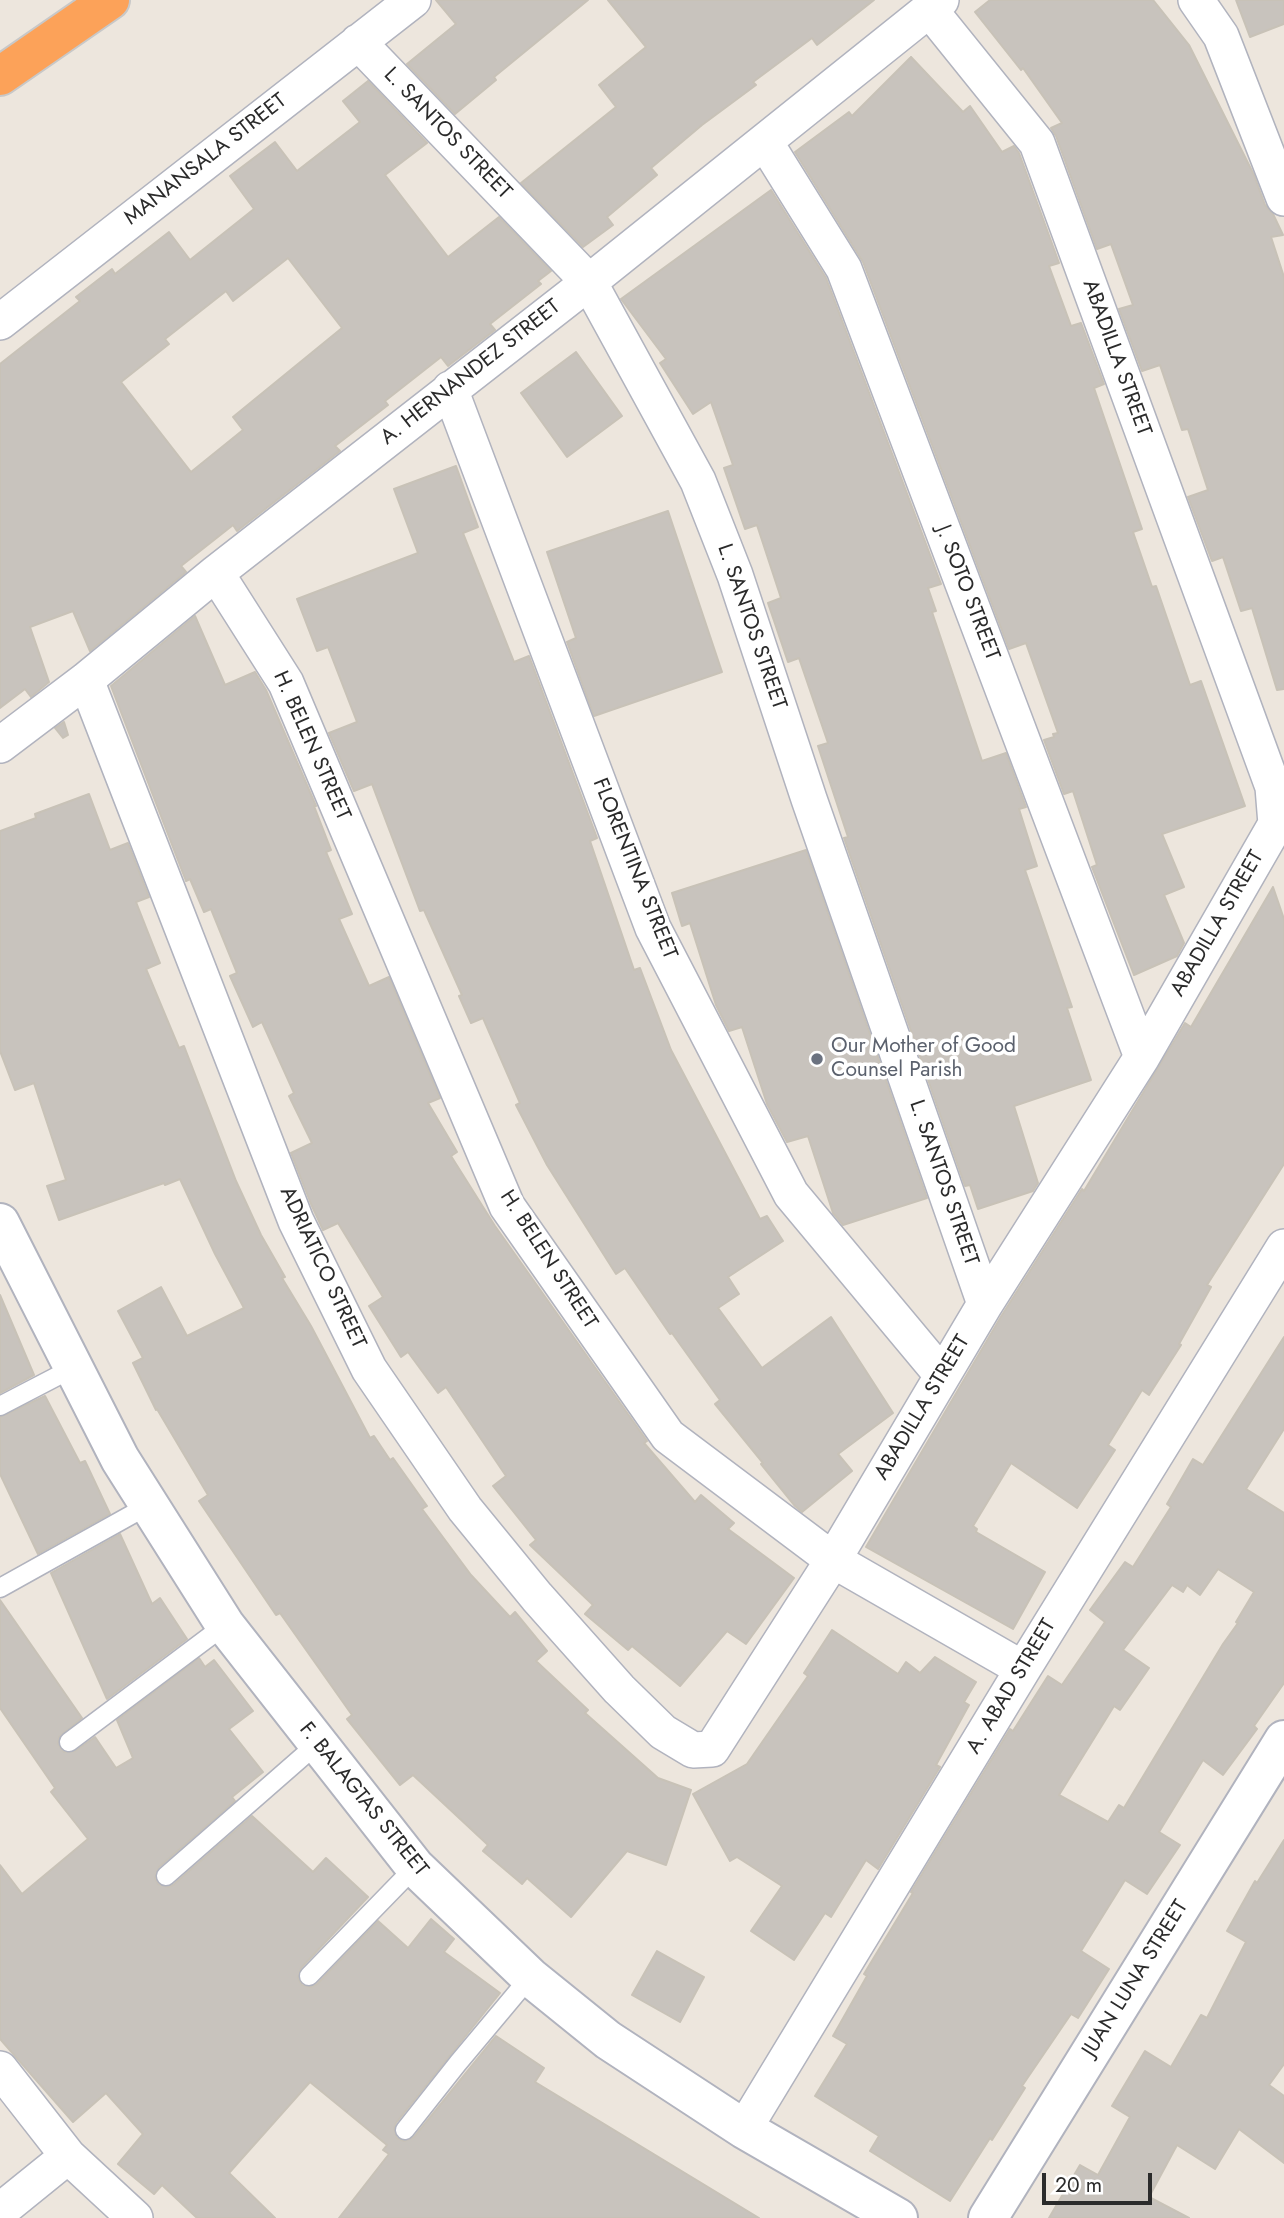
<!DOCTYPE html>
<style>
body{margin:0}
#map{position:relative;width:1284px;height:2218px;overflow:hidden;background:#ede6dd;font-family:Jost,sans-serif}
canvas{display:block}
.scale{position:absolute;left:1042px;top:2173px;width:110px;height:32px;box-sizing:border-box;border:4px solid #2b2b2b;border-top:0;padding-left:9px;font-size:21px;line-height:24px;white-space:nowrap;color:#2b2b2b;-webkit-text-stroke:5px #fff;paint-order:stroke}
</style>
<div id="map">
<canvas width="1284" height="2218"></canvas>
<div class="scale">20 m</div>
</div>
<script>
const ctx = document.querySelector('canvas').getContext('2d');
ctx.lineJoin = 'round';
function paint(path, color) { ctx.fillStyle = color; ctx.fill(path, 'evenodd'); }
const poly = rows => new Path2D(rows.map(r => 'M' + r).join(''));
function strokePath(path, color, width, dash) { ctx.strokeStyle = color; ctx.lineWidth = width; ctx.lineCap = dash ? 'butt' : 'round'; ctx.setLineDash(dash || []); ctx.stroke(path); }
function drawText(font, color, halo, rows, align = 'center') {
  ctx.font = font + ' Jost,sans-serif'; ctx.lineWidth = 7; ctx.setLineDash([]); ctx.textBaseline = 'middle'; ctx.strokeStyle = halo; ctx.fillStyle = color; for (const [text, x, y, turn = 0] of rows) {
    ctx.save(); ctx.translate(x, y); ctx.rotate((+turn || 0) * Math.PI / 180); ctx.textAlign = isNaN(turn) ? turn : align; if (halo) ctx.strokeText(text, 0, 0); ctx.fillText(text, 0, 0); ctx.restore();
  }
}
const building = poly([
 [436,0,588,0,494,77,496,80,455,114,407,64,456,24,436,0],
 [608,0,874,0,817,45,812,38,753,82,756,85,702,125,651,168,657,175,607,217,613,225,583,247,521,183,616,107,599,85,646,47,608,0],
 [990,0,1153,0,1189,45,1254,175,1265,205,1273,214,1283,235,1271,237,1284,277,1284,689,1277,690,1252,608,1241,611,1223,557,1212,561,1188,497,1208,490,1188,429,1182,430,1160,365,1142,371,1119,309,1133,305,1111,244,1097,249,1056,136,1051,128,1062,123,1023,68,1021,70,975,12,990,0],
 [1236,0,1284,0,1284,24,1250,37,1236,0],
 [911,57,963,112,970,106,1002,152,1014,146,1019,153,1059,263,1049,266,1071,326,1081,323,1104,384,1094,388,1142,529,1133,532,1152,587,1156,586,1190,685,1201,681,1245,806,1162,834,1184,887,1164,895,1184,943,1177,956,1134,975,1092,867,1097,865,1073,791,1064,794,1044,740,1054,737,1053,734,1058,733,1026,643,1009,649,863,262,795,152,849,112,852,116,911,57],
 [368,81,427,143,385,175,448,257,499,217,551,271,538,281,541,284,490,324,495,330,448,366,441,357,385,401,388,405,335,446,340,451,237,531,233,525,181,566,186,572,90,651,73,611,30,627,49,682,31,697,25,689,0,708,0,364,80,301,76,297,112,269,115,274,169,232,190,260,254,209,230,176,275,142,297,171,360,122,343,101,368,81],
 [288,258,342,328,233,417,243,430,191,472,121,382,169,344,165,339,226,291,233,301,288,258],
 [771,190,826,278,941,584,928,588,936,611,932,612,982,761,1006,753,1026,807,1019,809,1037,866,1025,870,1072,1007,1067,1008,1091,1080,1014,1106,1038,1183,1033,1191,978,1209,970,1185,965,1186,844,838,848,837,818,746,828,743,799,658,788,662,768,603,781,598,757,525,745,529,724,468,733,465,711,402,693,414,660,363,666,359,621,299,771,190],
 [576,352,622,416,567,457,521,393,576,352],
 [456,466,478,527,463,533,514,662,529,656,597,838,590,841,634,970,640,968,671,1050,760,1219,767,1216,783,1241,728,1277,739,1294,718,1308,762,1368,831,1317,893,1413,838,1454,852,1471,802,1512,795,1506,761,1464,763,1463,715,1404,720,1400,672,1333,670,1334,625,1268,616,1274,547,1165,516,1105,520,1103,483,1018,471,1023,459,996,462,995,424,910,420,911,372,784,354,791,329,733,357,722,328,647,317,651,297,599,418,553,394,489,456,466],
 [668,511,722,672,594,716,567,642,576,638,547,552,668,511],
 [195,616,225,685,255,672,266,690,316,806,314,806,331,850,326,852,352,914,339,919,369,986,389,977,440,1098,428,1103,457,1152,451,1156,495,1226,647,1441,644,1443,695,1502,701,1495,734,1523,728,1529,794,1578,746,1644,727,1631,680,1686,632,1646,628,1650,585,1614,593,1605,530,1545,536,1540,493,1486,506,1476,446,1387,438,1393,408,1352,401,1357,369,1306,383,1297,338,1223,323,1230,311,1204,291,1153,312,1143,289,1096,294,1093,262,1022,253,1027,230,976,237,973,211,909,204,912,190,879,186,881,111,686,195,616],
 [64,722,68,735,63,738,55,728,64,722],
 [89,794,110,850,128,843,149,897,136,902,160,963,146,969,179,1048,184,1046,236,1181,261,1235,285,1277,282,1278,311,1326,370,1438,374,1436,390,1460,393,1458,427,1506,422,1509,471,1575,510,1617,515,1612,547,1651,536,1661,588,1710,585,1713,658,1778,691,1790,666,1865,627,1851,571,1917,527,1878,522,1884,483,1851,488,1845,413,1775,400,1785,347,1719,352,1715,280,1613,276,1615,199,1501,208,1495,157,1409,156,1410,133,1363,143,1358,118,1311,161,1287,187,1336,244,1308,215,1254,180,1179,165,1185,164,1183,59,1220,47,1186,66,1180,34,1083,15,1090,0,1051,0,831,36,818,35,814,89,794],
 [806,850,927,1198,843,1225,833,1213,808,1136,787,1142,767,1104,742,1027,729,1031,716,1005,690,923,682,926,672,893,806,850],
 [1273,887,1284,919,1284,1164,1207,1285,1211,1287,1179,1344,1181,1345,1149,1395,1142,1390,1108,1445,1115,1450,1077,1508,1011,1463,973,1526,977,1529,976,1532,1045,1572,1013,1629,866,1547,1002,1315,1082,1189,1084,1191,1185,1023,1191,1027,1273,887],
 [0,1295,34,1375,0,1393,0,1295],
 [1284,1337,1284,1429,1246,1489,1284,1513,1284,1683,1254,1726,1257,1729,1223,1775,1203,1760,1159,1832,1180,1845,1147,1894,1125,1880,1081,1951,1109,1969,1078,2018,1071,2014,1022,2086,1025,2088,992,2140,990,2138,950,2201,870,2151,879,2136,815,2096,847,2044,833,2036,867,1976,864,1974,913,1893,911,1892,1010,1729,1013,1731,1048,1676,1062,1685,1105,1622,1090,1610,1125,1562,1133,1567,1171,1507,1167,1504,1193,1459,1203,1465,1284,1337],
 [1218,1569,1254,1592,1236,1622,1238,1623,1223,1644,1124,1808,1119,1805,1108,1822,1059,1795,1114,1706,1120,1710,1149,1668,1123,1650,1172,1585,1183,1592,1187,1585,1200,1595,1218,1569],
 [45,1396,80,1463,85,1461,110,1514,38,1554,0,1474,0,1417,45,1396],
 [120,1534,152,1604,160,1598,187,1639,107,1699,51,1573,120,1534],
 [0,1600,82,1718,59,1737,58,1744,64,1752,75,1751,95,1737,116,1768,133,1758,117,1720,199,1658,205,1667,214,1660,253,1711,229,1729,263,1772,232,1797,235,1801,159,1867,155,1878,158,1884,168,1887,173,1885,252,1816,313,1872,326,1858,368,1897,301,1968,298,1978,302,1985,311,1987,317,1984,378,1921,408,1948,431,1919,454,1939,444,1952,500,1993,396,2123,394,2129,397,2138,404,2141,414,2137,496,2036,544,2068,535,2082,759,2218,339,2218,389,2154,383,2150,387,2145,310,2082,229,2173,275,2218,197,2218,162,2185,154,2194,118,2164,143,2134,106,2093,73,2122,0,2039,0,1865,22,1894,88,1839,51,1792,55,1788,0,1708,0,1600],
 [832,1630,898,1674,906,1662,920,1673,935,1657,976,1682,964,1702,969,1705,936,1765,940,1767,878,1869,866,1860,831,1917,825,1913,794,1960,751,1931,782,1886,737,1857,730,1861,693,1794,747,1764,808,1676,804,1673,832,1630],
 [1284,1840,1284,2064,1269,2085,1284,2096,1284,2163,1239,2129,1215,2169,1177,2145,1149,2197,1189,2218,1049,2218,1080,2165,1098,2175,1130,2117,1112,2106,1145,2051,1171,2067,1201,2015,1207,2018,1246,1942,1227,1931,1255,1881,1257,1883,1284,1840],
 [657,1951,704,1977,680,2022,632,1995,657,1951]
]);
const service = poly([
 [0,1406,73,1368],
 [0,1588,149,1505],
 [69,1742,225,1625],
 [166,1876,317,1744],
 [309,1976,415,1867],
 [405,2130,458,2063,530,1977]
]);
const minor = poly([
 [1196,0,1221,36,1284,198],
 [358,42,589,282,698,481,735,575,809,799,985,1304],
 [765,142,844,269,1142,1057],
 [0,322,413,0],
 [450,389,653,928,791,1194,942,1375],
 [216,573,286,683,507,1206,668,1436,833,1560,1023,1669],
 [86,680,296,1221,369,1369,465,1509,537,1597,619,1689,663,1732,693,1750,712,1749,833,1560,985,1304,1142,1057,1276,824,1273,787,1037,143,929,9],
 [0,745,86,680,216,573,589,282,941,0],
 [0,2069,68,2156,135,2218],
 [744,2129,1023,1669,1284,1247],
 [0,2211,68,2156]
]);
const secondary = poly([
 [0,1223,120,1459,225,1625,415,1867,530,1977,608,2040,744,2129,898,2218],
 [988,2218,1284,1740]
]);
const motorway = poly([
 [0,76,110,0]
]);
const markers = [
 [817,1059,7,"#6b7280"]
];
const streetNames = [
 ["L. SANTOS STREET",447,134,46],
 ["MANANSALA STREET",206,160,-38],
 ["ABADILLA STREET",1116,358,70],
 ["A. HERNANDEZ STREET",471,373,-38],
 ["J. SOTO STREET",967,593,69],
 ["L. SANTOS STREET",751,627,71],
 ["H. BELEN STREET",311,746,66],
 ["FLORENTINA STREET",634,869,68],
 ["ABADILLA STREET",1218,924,-60],
 ["L. SANTOS STREET",943,1183,71],
 ["H. BELEN STREET",548,1260,57],
 ["ADRIATICO STREET",322,1268,65],
 ["ABADILLA STREET",923,1408,-59],
 ["A. ABAD STREET",1012,1687,-59],
 ["F. BALAGTAS STREET",363,1800,51],
 ["JUAN LUNA STREET",1136,1979,-58]
];
const worshipNames = [
 ["Our Mother of Good",831,1047],
 ["Counsel Parish",831,1071]
];
paint(building, '#c8c3bd');
strokePath(building, '#c8c2b7', 2);
strokePath(service, '#b1b3be', 21);
strokePath(minor, '#b1b3be', 38);
strokePath(secondary, '#b1b3be', 42);
strokePath(motorway, '#c8c8c8', 42);
strokePath(service, '#fff', 18);
strokePath(minor, '#fff', 35);
strokePath(secondary, '#fff', 38);
strokePath(motorway, '#fca259', 38);
for (const [x, y, r, color] of markers) { const dot = new Path2D(); dot.arc(x, y, r, 0, 2 * Math.PI); ctx.fillStyle = color; ctx.fill(dot); strokePath(dot, '#fff', 2.5); }
drawText('21px', '#2b2b2b', '#fff', streetNames);
drawText('21px', '#5b616d', '#fff', worshipNames, 'left');
</script>
